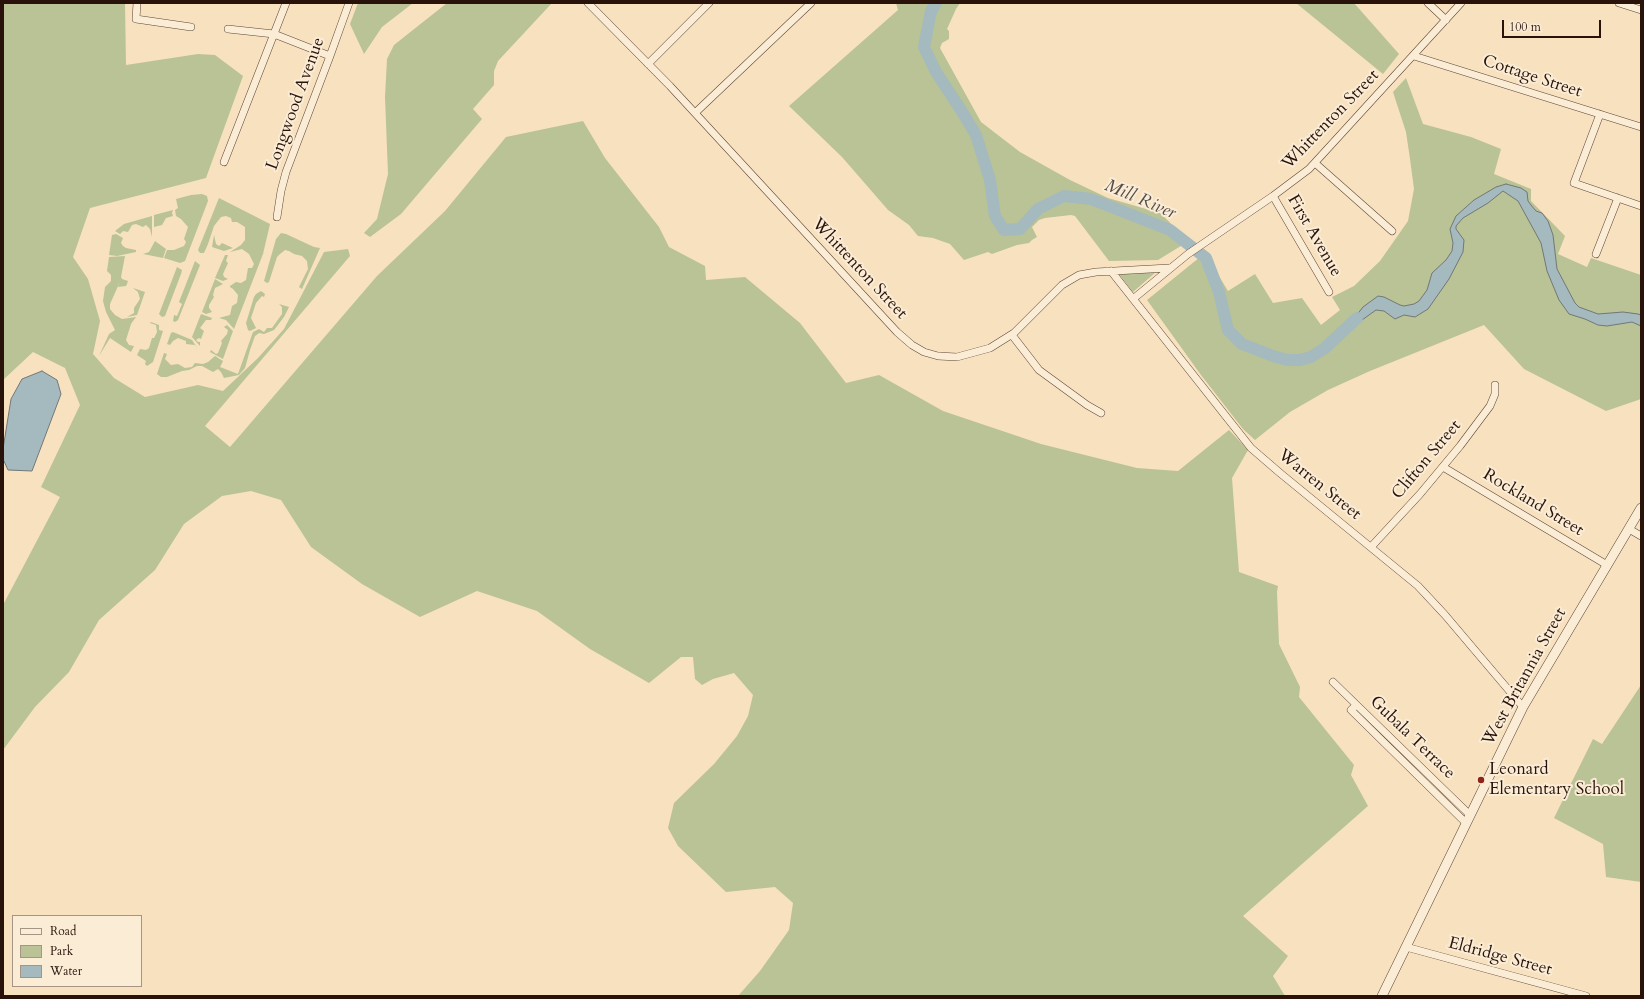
<!DOCTYPE html>
<style>
body{margin:0}
#map{position:relative;width:1644px;height:999px;overflow:hidden;background:#f8e1bf;font-family:Cardo,serif}
canvas{display:block}
.frame{position:absolute;inset:0;border:4px solid #29120a;pointer-events:none}
.legend{position:absolute;left:12px;top:915px;width:130px;height:72px;box-sizing:border-box;background:#faecd5;border:1px solid #a69584;margin:0;padding:5px 7px;list-style:none;font-size:12px;color:#29120a}
.legend li{display:flex;align-items:center;gap:8px;height:20px}
.legend b{width:20px;border:1px solid #a69584}
.scale{position:absolute;left:1502px;top:20px;width:99px;height:18px;box-sizing:border-box;border:2px solid #29120a;border-top:0;padding-left:5px;font-size:12px;line-height:14px;white-space:nowrap;color:#29120a;-webkit-text-stroke:3px #faecd5;paint-order:stroke}
</style>
<div id="map">
<canvas width="1644" height="999"></canvas>
<div class="frame"></div>
<ul class="legend">
<li><b style="height:5px;background:#faecd5"></b>Road</li>
<li><b style="height:11px;background:#b9c395"></b>Park</li>
<li><b style="height:11px;background:#a4babe"></b>Water</li>
</ul>
<div class="scale">100 m</div>
</div>
<script>
const ctx = document.querySelector('canvas').getContext('2d');
ctx.lineJoin = 'round';
function paint(path, color) { ctx.fillStyle = color; ctx.fill(path, 'evenodd'); }
const poly = rows => new Path2D(rows.map(r => 'M' + r).join(''));
function strokePath(path, color, width, dash) { ctx.strokeStyle = color; ctx.lineWidth = width; ctx.lineCap = dash ? 'butt' : 'round'; ctx.setLineDash(dash || []); ctx.stroke(path); }
function drawText(font, color, halo, rows, align = 'center') {
  ctx.font = font + ' Cardo,serif'; ctx.lineWidth = 4; ctx.setLineDash([]); ctx.textBaseline = 'middle'; ctx.strokeStyle = halo; ctx.fillStyle = color; for (const [text, x, y, turn = 0] of rows) {
    ctx.save(); ctx.translate(x, y); ctx.rotate((+turn || 0) * Math.PI / 180); ctx.textAlign = isNaN(turn) ? turn : align; if (halo) ctx.strokeText(text, 0, 0); ctx.fillText(text, 0, 0); ctx.restore();
  }
}
const green = poly([
 [3,3,125,3,126,65,198,54,215,55,243,76,206,178,90,208,73,257,88,279,100,321,93,354,114,378,145,397,198,385,223,391,258,358,284,329,324,252,348,249,350,256,205,426,230,447,377,276,445,211,506,137,583,121,605,158,659,227,669,247,705,266,706,280,745,277,800,323,846,383,879,375,943,411,1041,444,1137,468,1178,471,1229,430,1248,450,1232,478,1239,572,1278,586,1277,592,1279,644,1300,687,1299,697,1354,765,1351,775,1368,806,1243,916,1288,956,1273,976,1285,996,738,996,760,971,789,930,793,903,775,887,726,892,678,846,668,828,674,803,714,764,737,736,748,716,753,695,734,673,713,679,702,685,695,679,693,657,681,657,649,683,590,649,537,611,477,591,420,617,362,584,311,547,281,500,251,491,222,496,184,524,155,570,99,620,69,672,35,707,3,750,3,605,60,497,41,487,80,405,65,368,33,352,3,380],
 [358,3,413,3,382,27,364,54,350,24],
 [447,3,552,3,498,61,494,71,494,85,473,109,482,119,401,214,370,237,364,233,377,219,388,174,385,97,387,59,394,45],
 [896,3,960,3,956,9,947,29,949,31,949,39,942,43,940,48,981,122,1020,152,1070,180,1108,198,1160,213,1189,241,1158,260,1109,261,1075,216,1071,215,1045,218,1039,220,1032,227,1037,237,1032,240,1029,243,1017,245,992,254,988,252,964,260,950,244,933,238,918,236,909,225,888,210,842,157,789,106,898,10],
 [1296,3,1354,3,1399,54,1383,74],
 [1406,78,1423,124,1471,137,1501,149,1494,174,1531,189,1531,201,1565,236,1558,254,1587,267,1591,258,1641,275,1641,399,1606,411,1524,369,1484,325,1370,371,1328,390,1290,412,1255,440,1243,429,1201,375,1147,300,1205,253,1228,291,1255,274,1273,303,1302,298,1321,325,1340,310,1332,297,1354,286,1380,261,1408,221,1414,189,1410,159,1406,132,1393,92],
 [202,194,207,196,208,201,185,261,180,263,164,258,167,250,174,250,184,246,186,242,184,239,188,227,181,219,176,216,175,210,178,208,176,199,191,195],
 [219,198,270,224,263,254,234,329,226,320,219,318,230,315,232,306,237,303,238,295,233,289,230,287,230,286,236,282,241,283,246,280,248,268,252,268,254,264,249,254,242,249,230,252,241,245,245,240,245,227,237,222,232,222,231,218,226,216,221,217,214,226,208,244,204,253,200,253,198,250],
 [173,210,172,213,173,216,166,218,162,225,154,227,154,215],
 [152,216,152,237,150,229,146,225,143,227,136,224,132,225,128,232,123,231,120,234,115,231,124,224],
 [281,233,286,234,314,247,320,248,302,289,299,287,308,269,307,261,302,256,294,254,289,251,285,250,280,254,277,257,269,282,267,283,264,281,276,239],
 [116,234,123,238,121,243,123,246,126,248,136,250,136,252,117,256,109,255,112,235],
 [214,235,216,244,219,246,222,243,233,248,224,251,212,247],
 [155,241,166,249,163,258,143,254,149,252],
 [225,255,228,255,226,261,228,263,223,274,224,277,228,279,223,281,215,278],
 [125,256,121,277,122,279,128,281,127,284,126,286,118,287,120,282,119,284,110,304,110,309,115,315,122,319,136,317,131,324,126,340,129,345,134,346,131,352,110,338,99,356,109,334,115,330,106,312,103,301,105,287,111,281,111,275,107,271,109,257],
 [195,261,200,265,178,320,175,322,173,321,174,315,177,316,182,304,179,302],
 [177,267,182,270,181,274,165,316,162,317,159,314],
 [1156,272,1133,292,1119,274],
 [215,279,223,284,215,288,213,295,214,297,209,305,209,308,212,312,206,314,202,312],
 [133,288,145,292,137,315,127,317,134,313,134,308,140,299,138,292],
 [261,291,265,294,264,297,262,296,256,303,251,318,256,328,250,331,248,330,246,323,254,297,256,294],
 [279,304,289,307,284,317,274,330,264,334,259,333,255,336,250,350,245,368,239,375,224,378,221,372,218,369,213,372,202,366,197,366,189,370,182,371,167,377,161,377,157,374,164,353,167,354,165,359,171,365,178,364,185,368,192,367,195,363,203,364,208,362,215,356,223,361,220,367,238,374,253,332,259,329,264,332,267,328,272,328,282,314,282,307],
 [201,314,212,318,211,320,206,320,200,328,204,331,201,339,199,338,196,340,198,342,200,342,200,346,192,337],
 [151,322,159,325,159,330,163,331,153,362,147,366,145,364,146,361,137,355,140,349,146,350,149,348,152,338,154,338,157,332,156,325,150,323],
 [227,325,233,331,223,359,210,352,211,350,216,354,218,353,222,343,221,341,227,334,228,330,224,327],
 [173,332,192,340,198,349,195,345,186,344,186,341,178,338,173,341,170,345,167,344,171,333],
 [1641,685,1641,882,1606,877,1603,844,1554,818,1593,739,1602,744]
]);
const water = poly([
 [1506,184,1521,188,1527,192,1528,201,1531,205,1536,211,1542,213,1548,221,1553,235,1557,269,1575,303,1579,307,1598,314,1623,312,1638,314,1641,315,1641,326,1632,322,1607,326,1598,325,1585,319,1569,314,1559,300,1547,271,1541,243,1518,201,1503,191,1488,203,1463,218,1456,226,1456,229,1464,240,1463,252,1449,279,1428,309,1415,317,1404,315,1395,319,1384,311,1376,310,1341,335,1363,307,1378,296,1384,297,1400,305,1404,306,1414,304,1419,301,1427,290,1432,273,1446,260,1452,251,1453,243,1450,229,1456,216,1474,200,1496,187,1506,184],
 [42,371,57,380,61,394,32,471,8,470,3,459,3,449,11,399,22,379,42,371]
]);
const river = poly([
 [936,3,931,11,924,47,936,72,961,110,976,135,990,180,995,216,1004,230,1020,229,1038,209,1064,196,1091,199,1170,230,1206,258,1219,292,1228,330,1242,344,1273,356,1287,360,1300,360,1311,357,1325,348,1357,318]
]);
const minor = poly([
 [137,3,136,19,191,27],
 [588,3,670,86,897,332,912,345,924,352,938,356,957,357,990,348,1014,333,1062,285,1079,275,1096,272,1169,268],
 [1428,3,1446,20],
 [1619,3,1641,10],
 [228,29,274,34,330,56],
 [1414,56,1641,127],
 [648,64,709,3],
 [695,113,811,3],
 [1600,114,1574,183,1641,206],
 [224,162,286,3],
 [1315,163,1392,231],
 [1273,196,1329,292],
 [277,217,281,191,286,172,330,56,349,3],
 [1596,254,1618,198],
 [1111,271,1251,448,1280,473,1418,586,1445,615,1523,707],
 [1133,299,1188,254,1273,196,1309,169,1461,3],
 [1012,335,1039,370,1087,405,1101,413],
 [1443,467,1607,565],
 [1629,529,1641,536],
 [1371,547,1420,494,1460,446,1490,406,1495,394,1495,385],
 [1333,682,1470,815],
 [1356,705,1351,710,1466,823],
 [1406,947,1586,996]
]);
const tertiary = poly([
 [1382,996,1523,707,1641,508]
]);
const markers = [
 [1481,780,4,"#8f2418"]
];
const streetNames = [
 ["Cottage Street",1532,77,18],
 ["Longwood Avenue",296,104,-70],
 ["Whittenton Street",1331,120,-46],
 ["First Avenue",1314,236,60],
 ["Whittenton Street",859,269,47],
 ["Clifton Street",1427,460,-50],
 ["Warren Street",1319,485,39],
 ["Rockland Street",1533,503,31],
 ["West Britannia Street",1525,677,-61],
 ["Gubala Terrace",1412,738,44],
 ["Eldridge Street",1500,957,15]
];
const poiNames = [
 ["Leonard",1489,770],
 ["Elementary School",1489,790]
];
const waterNames = [
 ["Mill River",1140,200,23]
];
paint(green, '#b9c395');
paint(water, '#a4babe');
strokePath(water, '#737776', 1);
strokePath(river, '#a4babe', 12);
strokePath(minor, '#5d4637', 8);
strokePath(tertiary, '#5d4637', 10);
strokePath(minor, '#faecd5', 7);
strokePath(tertiary, '#faecd5', 9);
for (const [x, y, r, color] of markers) { const dot = new Path2D(); dot.arc(x, y, r, 0, 2 * Math.PI); ctx.fillStyle = color; ctx.fill(dot); strokePath(dot, '#faecd5', 1.5); }
drawText('17px', '#29120a', '#faecd5', streetNames);
drawText('17px', '#29120a', '#faecd5', poiNames, 'left');
drawText('italic 18px', '#544d49', '#faecd5', waterNames);
</script>
